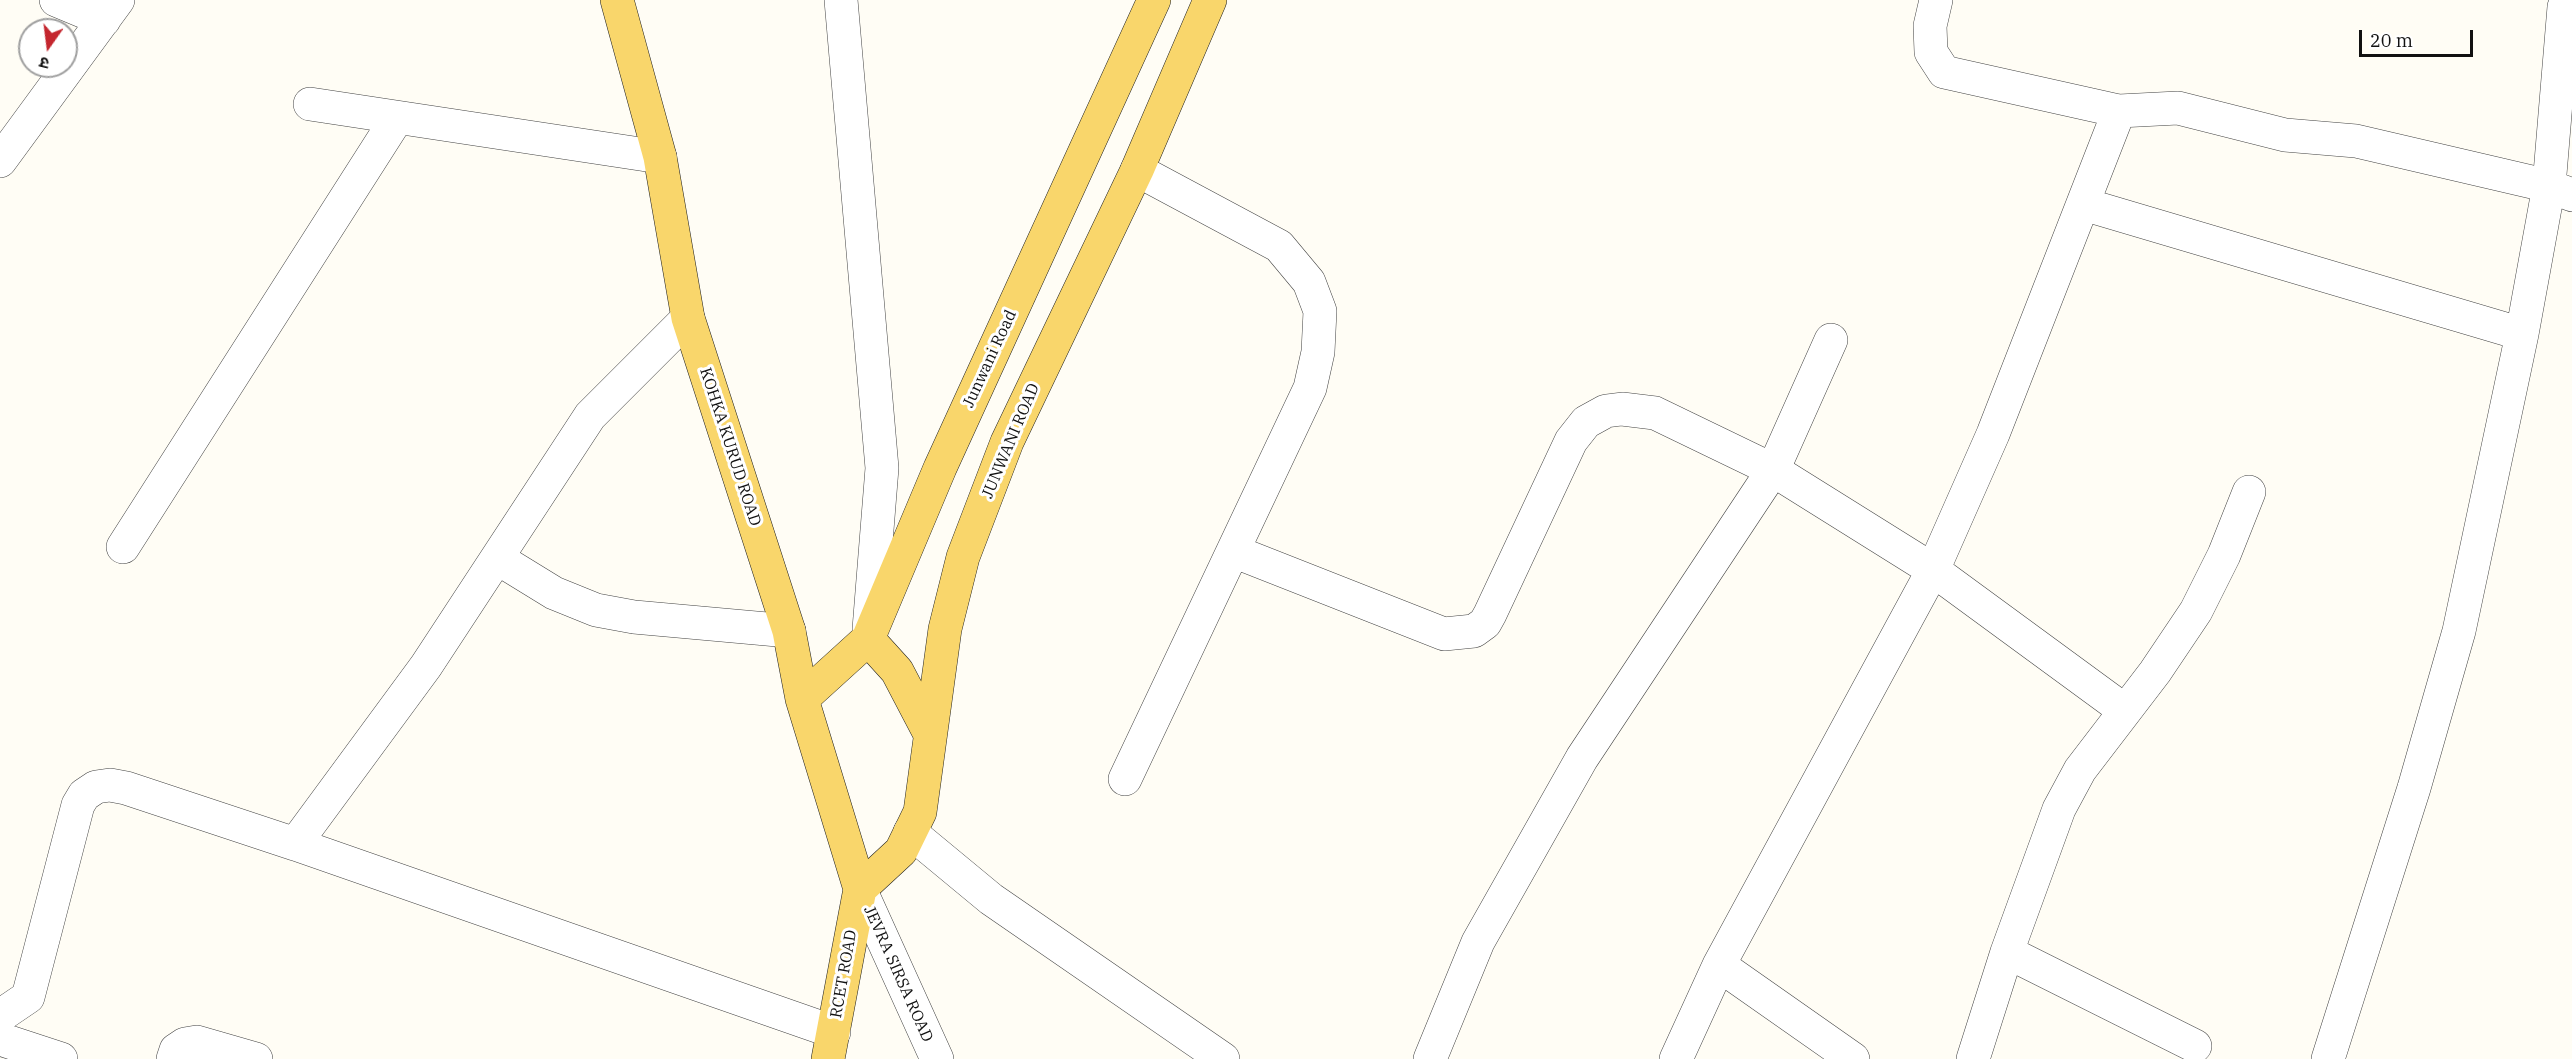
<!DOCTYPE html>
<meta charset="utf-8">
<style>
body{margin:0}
#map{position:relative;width:2572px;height:1059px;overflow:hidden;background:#fffdf5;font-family:"IBM Plex Serif","Noto Sans Devanagari",serif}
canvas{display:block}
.north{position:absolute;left:18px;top:18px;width:60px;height:60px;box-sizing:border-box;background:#fff;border:2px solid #a0a0a0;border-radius:50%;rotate:194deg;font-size:16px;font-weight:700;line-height:24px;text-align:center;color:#111}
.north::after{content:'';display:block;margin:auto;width:21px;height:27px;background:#c4262e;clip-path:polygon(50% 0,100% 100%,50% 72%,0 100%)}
.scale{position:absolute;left:2359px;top:30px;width:114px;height:27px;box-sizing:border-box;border:3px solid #111;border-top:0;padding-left:8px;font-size:18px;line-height:21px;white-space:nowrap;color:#111;-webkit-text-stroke:4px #fff;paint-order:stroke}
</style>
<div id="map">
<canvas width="2572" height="1059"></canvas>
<div class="north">उ</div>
<div class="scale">20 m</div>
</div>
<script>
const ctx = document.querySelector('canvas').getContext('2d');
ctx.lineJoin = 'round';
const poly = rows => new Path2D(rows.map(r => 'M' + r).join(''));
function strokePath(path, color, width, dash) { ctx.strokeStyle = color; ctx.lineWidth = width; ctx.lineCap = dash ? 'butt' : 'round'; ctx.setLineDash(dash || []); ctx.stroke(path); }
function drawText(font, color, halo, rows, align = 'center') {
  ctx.font = font + ' "IBM Plex Serif",serif'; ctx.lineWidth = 6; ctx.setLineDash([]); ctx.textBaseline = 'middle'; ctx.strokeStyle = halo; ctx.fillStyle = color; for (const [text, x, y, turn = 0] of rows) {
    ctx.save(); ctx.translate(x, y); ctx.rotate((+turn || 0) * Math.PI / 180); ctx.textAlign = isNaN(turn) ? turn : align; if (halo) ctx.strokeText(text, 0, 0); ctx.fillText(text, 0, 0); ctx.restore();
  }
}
const minor = poly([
 [56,0,104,20],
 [841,0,882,468,869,629],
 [1936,0,1930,26,1931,52,1944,72,2119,111,2178,108,2285,135,2356,141,2549,186,2572,195],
 [310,104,660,157],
 [0,161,118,0],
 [2083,204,2522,334],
 [123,547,397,118],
 [1233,551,1444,634,1474,631,1485,623,1490,614,1571,441,1586,422,1606,411,1622,409,1655,413,1773,470,1831,340],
 [497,558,554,593,596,610,634,617,789,631],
 [1125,779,1310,388,1318,352,1320,311,1309,282,1279,246,1137,170],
 [910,832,991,899,1223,1059],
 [295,844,834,1032],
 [860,889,937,1059],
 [2007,952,2195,1046],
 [1719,965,1853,1059],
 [0,1016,28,997,78,805,84,795,96,787,110,785,126,788,295,844,426,666,590,416,688,318],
 [0,1039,61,1059],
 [173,1059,176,1050,185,1044,197,1042,256,1059],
 [1430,1059,1478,942,1582,758,1773,470,1933,570,1993,434,2119,111],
 [1676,1059,1719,965,1933,570,2124,710],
 [1973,1059,2007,952,2059,809,2080,770,2155,672,2196,611,2224,555,2249,492],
 [2328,1059,2414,788,2459,631,2522,334,2549,186,2564,7]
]);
const major = poly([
 [617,0,660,157,688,318,789,631,802,699,860,889,828,1059],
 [868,639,897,671,930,734],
 [802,699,868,639,940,468,1154,0],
 [860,889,901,851,920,812,945,629,963,557,1007,442,1137,170,1210,0]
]);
const streetNames = [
 ["Junwani Road",990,359,-65],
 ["JUNWANI ROAD",1011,441,-67],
 ["KOHKA KURUD ROAD",730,447,72],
 ["RCET ROAD",844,974,-80],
 ["JEVRA SIRSA ROAD",898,974,66]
];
strokePath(minor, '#444', 34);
strokePath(major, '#222', 34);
strokePath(minor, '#fff', 33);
strokePath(major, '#f9d66b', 33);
drawText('16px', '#111', '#fff', streetNames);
</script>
